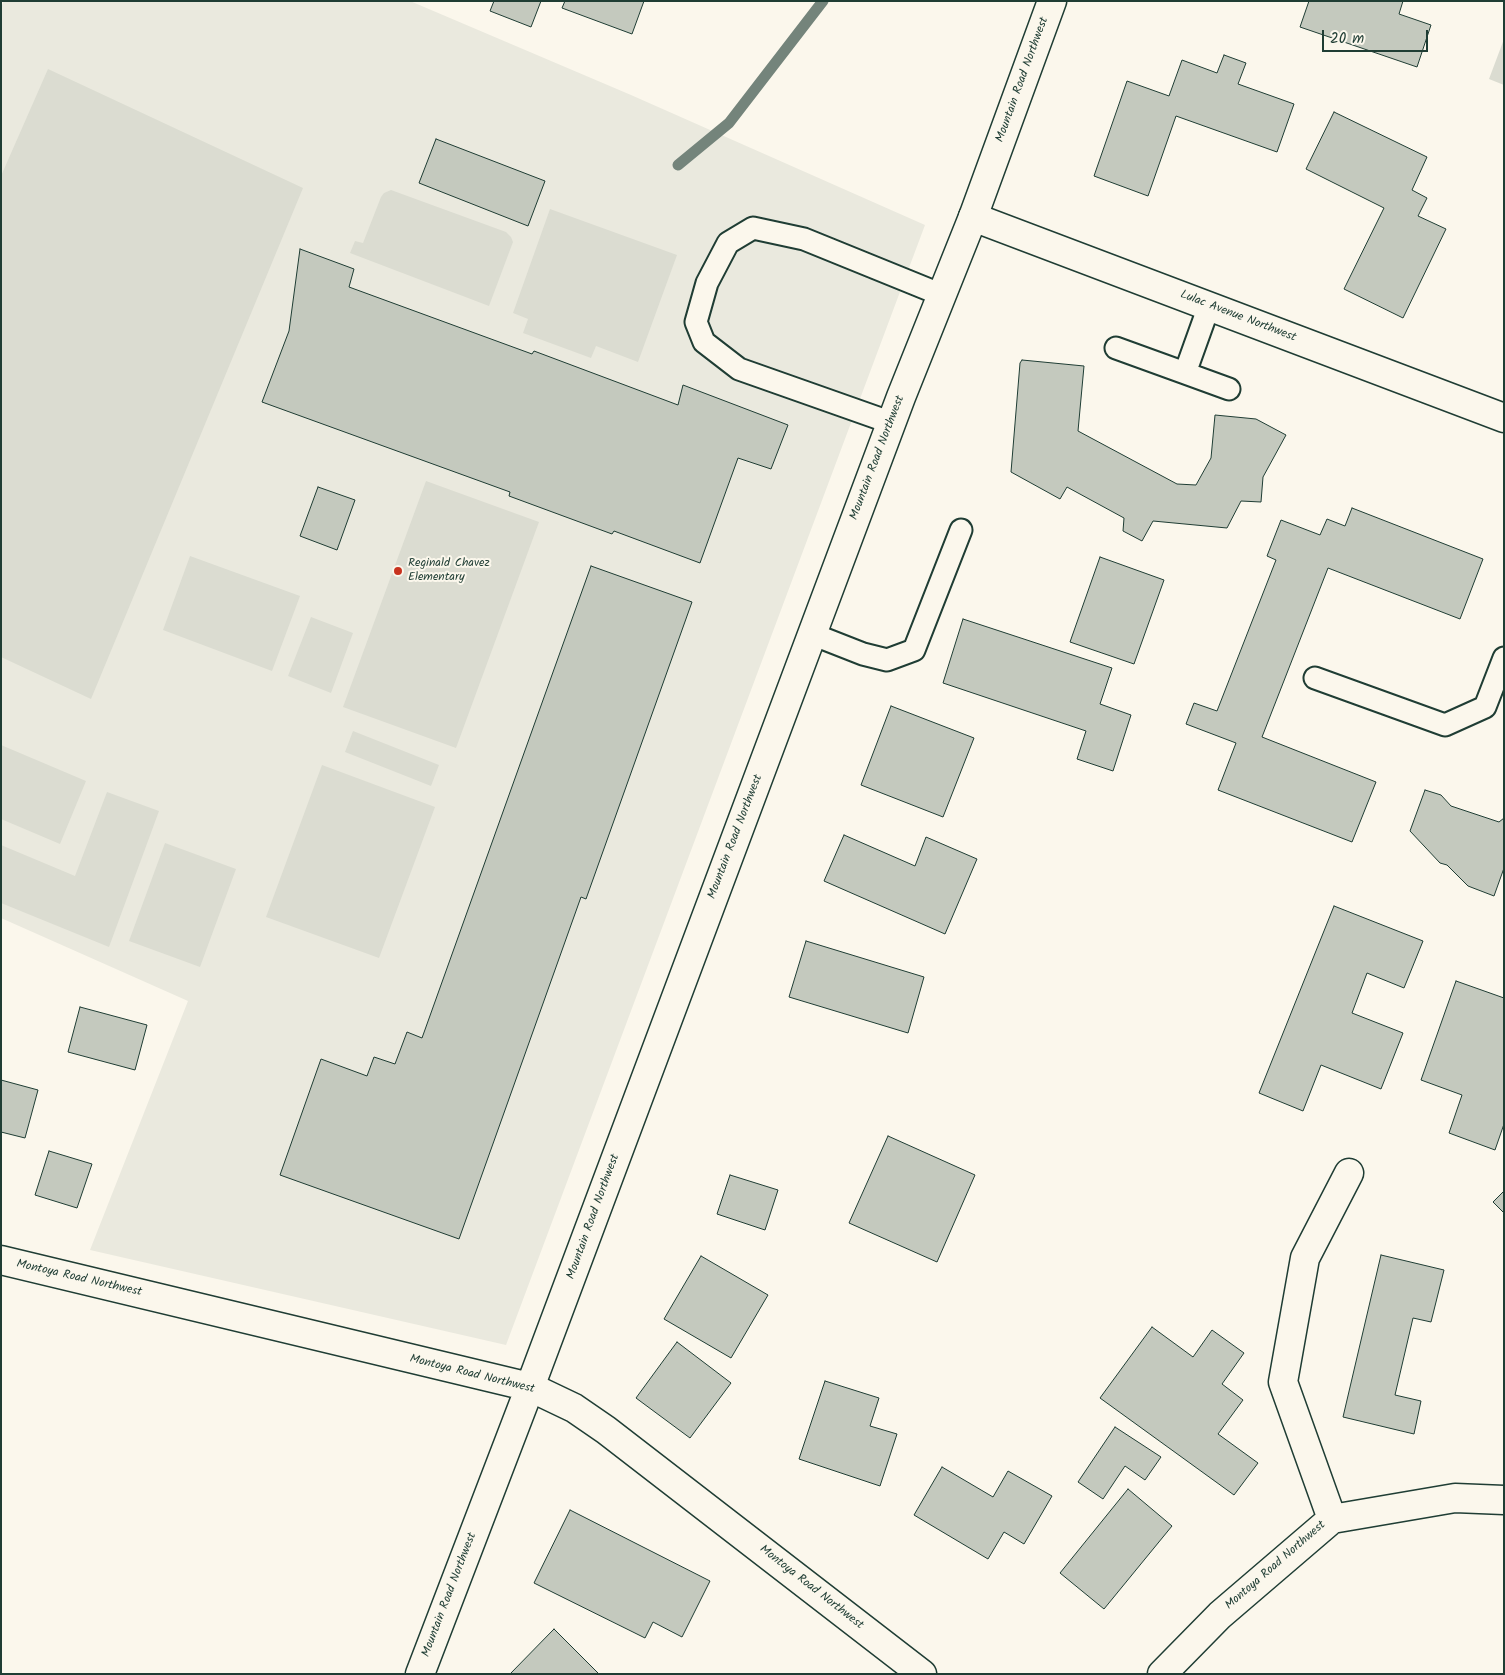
<!DOCTYPE html>
<style>
body{margin:0}
#map{position:relative;width:1505px;height:1675px;overflow:hidden;background:#fbf7ec;font-family:Kalam,sans-serif}
canvas{display:block}
.frame{position:absolute;inset:0;border:2px solid #1f3d34;pointer-events:none}
.scale{position:absolute;left:1322px;top:30px;width:106px;height:22px;box-sizing:border-box;border:2px solid #1f3d34;border-top:0;padding-left:6px;font-size:15px;line-height:18px;white-space:nowrap;color:#1f3d34;-webkit-text-stroke:4px #fbf7ec;paint-order:stroke}
</style>
<div id="map">
<canvas width="1505" height="1675"></canvas>
<div class="frame"></div>
<div class="scale">20 m</div>
</div>
<script>
const ctx = document.querySelector('canvas').getContext('2d');
ctx.lineJoin = 'round';
function paint(path, color) { ctx.fillStyle = color; ctx.fill(path, 'evenodd'); }
const poly = rows => new Path2D(rows.map(r => 'M' + r).join(''));
function strokePath(path, color, width, dash) { ctx.strokeStyle = color; ctx.lineWidth = width; ctx.lineCap = dash ? 'butt' : 'round'; ctx.setLineDash(dash || []); ctx.stroke(path); }
function drawText(font, color, halo, rows, align = 'center') {
  ctx.font = font + ' Kalam,sans-serif'; ctx.lineWidth = 4; ctx.setLineDash([]); ctx.textBaseline = 'middle'; ctx.strokeStyle = halo; ctx.fillStyle = color; for (const [text, x, y, turn = 0] of rows) {
    ctx.save(); ctx.translate(x, y); ctx.rotate((+turn || 0) * Math.PI / 180); ctx.textAlign = isNaN(turn) ? turn : align; if (halo) ctx.strokeText(text, 0, 0); ctx.fillText(text, 0, 0); ctx.restore();
  }
}
const built = poly([
 [4,1,410,1,631,95,925,225,506,1345,90,1250,188,1001,1,918,1,7]
]);
const green = poly([
 [1504,39,1504,85,1489,79],
 [48,69,303,188,91,699,1,657,1,176],
 [391,190,506,232,511,237,513,242,489,306,350,253,355,241,363,243,381,197,384,193],
 [550,209,677,255,638,362,596,346,591,358,523,333,528,319,513,313],
 [426,481,539,522,456,748,343,707],
 [190,556,300,596,272,671,163,630],
 [311,617,353,633,331,693,288,676],
 [353,731,439,765,431,786,345,752],
 [1,745,86,781,60,844,1,819],
 [322,765,435,807,379,958,266,917],
 [107,792,159,811,109,947,1,903,1,845,75,876],
 [165,843,236,869,200,967,129,941]
]);
const stream = poly([
 [678,165,729,123,823,1]
]);
const building = poly([
 [494,1,541,1,531,27,490,11,494,1],
 [565,1,644,1,632,34,562,8,565,1],
 [1309,1,1403,1,1399,14,1431,25,1417,67,1300,27,1309,1],
 [1224,55,1246,63,1238,84,1294,104,1277,152,1176,116,1148,196,1094,176,1127,81,1169,96,1182,60,1217,73,1224,55],
 [1334,112,1427,157,1412,190,1427,198,1418,216,1446,229,1403,318,1344,289,1384,208,1306,169,1334,112],
 [436,139,545,181,528,226,419,183,436,139],
 [300,249,354,269,349,287,532,354,534,351,678,405,683,385,788,425,771,469,738,458,700,563,614,531,612,534,509,496,510,492,262,402,289,331,300,249],
 [1022,360,1084,366,1078,431,1177,484,1196,485,1211,458,1215,415,1256,419,1286,435,1263,477,1261,502,1241,501,1227,528,1153,521,1142,541,1123,531,1124,518,1067,487,1060,499,1011,472,1020,363,1022,360],
 [318,487,355,500,337,550,300,536,318,487],
 [1352,508,1483,559,1460,619,1328,568,1262,737,1376,782,1352,842,1218,790,1236,743,1186,724,1194,703,1217,711,1276,560,1267,556,1281,520,1320,535,1327,519,1345,526,1352,508],
 [1100,557,1164,580,1134,664,1070,642,1100,557],
 [591,566,692,602,586,899,581,897,459,1239,280,1175,321,1059,367,1076,374,1057,395,1064,407,1032,422,1038,591,566],
 [963,619,1112,668,1100,704,1131,715,1113,771,1077,759,1086,731,943,683,963,619],
 [891,706,974,738,943,817,861,785,891,706],
 [1425,790,1441,795,1451,806,1499,822,1504,818,1504,868,1494,896,1468,886,1447,865,1440,863,1410,831,1425,790],
 [844,835,915,866,926,837,977,859,945,934,824,881,844,835],
 [1334,906,1423,941,1404,988,1367,973,1352,1013,1403,1033,1381,1089,1321,1065,1303,1111,1259,1093,1334,906],
 [806,941,924,977,908,1033,789,997,806,941],
 [1456,981,1504,998,1504,1124,1495,1150,1449,1133,1462,1095,1421,1080,1456,981],
 [80,1007,147,1025,135,1070,68,1052,80,1007],
 [1,1080,38,1090,25,1138,1,1132,1,1080],
 [888,1136,975,1175,937,1262,849,1223,888,1136],
 [49,1151,92,1164,77,1208,35,1195,49,1151],
 [730,1175,778,1190,765,1230,717,1214,730,1175],
 [1504,1191,1504,1213,1493,1202,1504,1191],
 [1381,1255,1444,1270,1431,1322,1413,1318,1395,1395,1421,1401,1414,1434,1343,1417,1381,1255],
 [701,1256,768,1295,731,1358,664,1319,701,1256],
 [1152,1327,1193,1357,1212,1330,1244,1353,1222,1384,1243,1400,1218,1434,1258,1463,1234,1495,1100,1398,1152,1327],
 [677,1342,731,1383,690,1438,636,1398,677,1342],
 [825,1381,879,1398,870,1426,897,1434,880,1486,799,1459,825,1381],
 [1115,1427,1161,1457,1145,1480,1125,1466,1103,1499,1078,1482,1115,1427],
 [942,1467,993,1497,1008,1471,1052,1496,1024,1544,1004,1532,988,1559,914,1515,942,1467],
 [1128,1489,1172,1526,1104,1609,1060,1573,1128,1489],
 [570,1510,710,1581,682,1637,653,1622,645,1638,534,1583,570,1510],
 [554,1629,599,1674,510,1674,554,1629]
]);
const service = poly([
 [1116,348,1185,373,1209,306],
 [1185,373,1229,389],
 [892,423,739,369,704,342,696,322,707,283,728,243,753,228,804,239,942,295],
 [812,634,863,654,887,660,914,650,961,530],
 [1315,678,1445,725,1485,707,1504,658]
]);
const minor = poly([
 [973,217,1504,418],
 [530,1387,574,1408,606,1430,922,1674],
 [1332,1519,1283,1382,1305,1258,1349,1173],
 [1162,1674,1220,1615,1332,1519,1455,1498,1504,1500]
]);
const tertiary = poly([
 [1,1260,530,1387],
 [420,1674,530,1387,901,397,973,217,1052,1]
]);
const markers = [
 [398,571,5,"#c8321e"]
];
const streetNames = [
 ["Mountain Road Northwest",1023,80,-70],
 ["Lulac Avenue Northwest",1238,317,21],
 ["Mountain Road Northwest",878,458,-69],
 ["Mountain Road Northwest",736,837,-69],
 ["Mountain Road Northwest",594,1217,-70],
 ["Montoya Road Northwest",79,1279,13],
 ["Montoya Road Northwest",472,1375,14],
 ["Montoya Road Northwest",1276,1566,-41],
 ["Montoya Road Northwest",811,1588,38],
 ["Mountain Road Northwest",450,1595,-69]
];
const poiNames = [
 ["Reginald Chavez",408,564],
 ["Elementary",408,578]
];
paint(built, '#eae9de');
paint(green, '#dbdcd1');
strokePath(stream, '#74847b', 11);
paint(building, '#c4c9be');
strokePath(building, '#1f3d34', 1);
strokePath(service, '#1f3d34', 25);
strokePath(minor, '#1f3d34', 31);
strokePath(tertiary, '#1f3d34', 31);
strokePath(service, '#fbf7ec', 21);
strokePath(minor, '#fbf7ec', 28);
strokePath(tertiary, '#fbf7ec', 28);
for (const [x, y, r, color] of markers) { const dot = new Path2D(); dot.arc(x, y, r, 0, 2 * Math.PI); ctx.fillStyle = color; ctx.fill(dot); strokePath(dot, '#fbf7ec', 2); }
drawText('12px', '#1f3d34', '#fbf7ec', streetNames);
drawText('12px', '#1f3d34', '#fbf7ec', poiNames, 'left');
</script>
